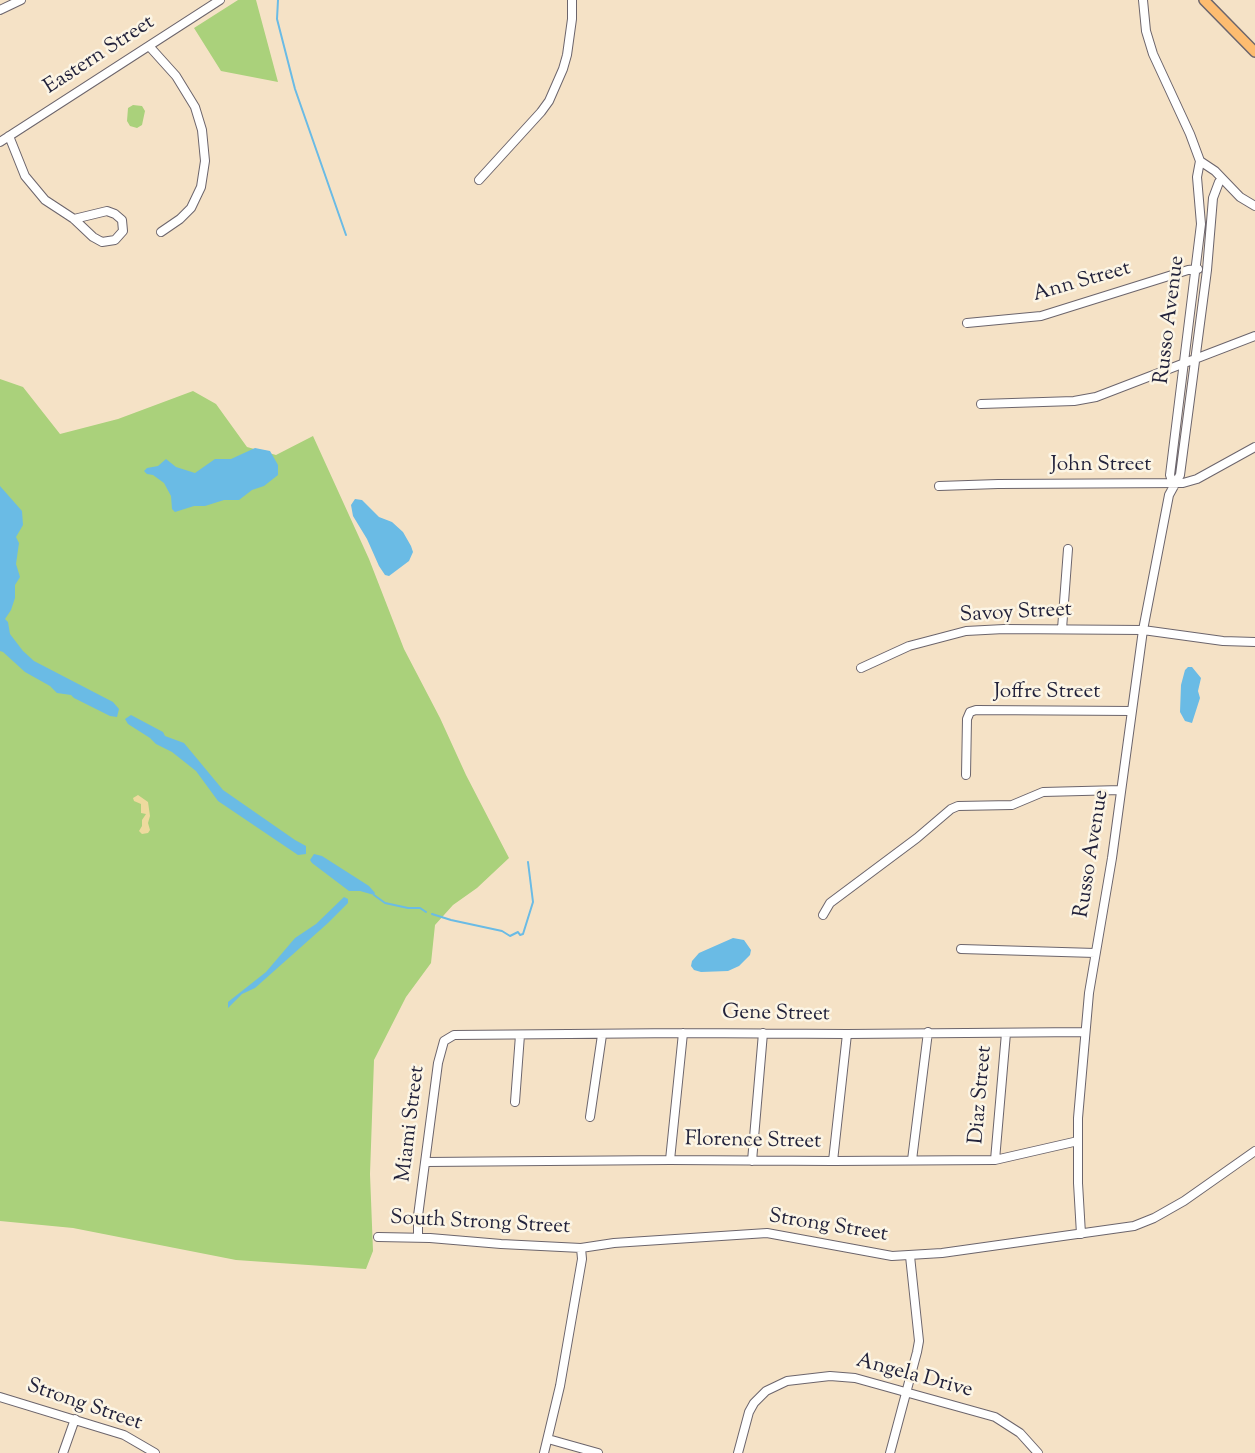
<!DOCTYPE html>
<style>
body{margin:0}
canvas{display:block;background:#f5e2c6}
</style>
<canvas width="1255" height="1453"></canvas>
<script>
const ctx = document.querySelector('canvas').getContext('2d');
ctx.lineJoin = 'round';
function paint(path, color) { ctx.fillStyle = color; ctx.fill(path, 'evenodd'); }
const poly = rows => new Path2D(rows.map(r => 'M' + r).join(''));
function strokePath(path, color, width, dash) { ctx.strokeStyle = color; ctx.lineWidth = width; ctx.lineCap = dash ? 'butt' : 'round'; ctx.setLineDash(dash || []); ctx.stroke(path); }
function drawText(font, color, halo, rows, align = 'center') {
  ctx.font = font + ' "Sorts Mill Goudy",serif'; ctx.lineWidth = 5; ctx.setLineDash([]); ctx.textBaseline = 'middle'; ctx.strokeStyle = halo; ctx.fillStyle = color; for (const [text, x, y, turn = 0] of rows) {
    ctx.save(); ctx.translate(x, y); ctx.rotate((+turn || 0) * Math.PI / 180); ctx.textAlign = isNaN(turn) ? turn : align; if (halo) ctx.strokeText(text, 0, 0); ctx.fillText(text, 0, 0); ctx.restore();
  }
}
const green = poly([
 [238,0,256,0,278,82,221,71,194,28],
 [133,105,142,106,145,111,142,125,137,128,130,126,127,121,128,108],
 [0,379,23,387,60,434,118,419,193,391,216,404,247,447,276,455,313,436,369,559,404,649,440,718,466,775,509,858,477,888,453,905,435,925,431,963,406,997,374,1060,370,1174,373,1251,366,1269,236,1260,73,1228,0,1221]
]);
const sand = poly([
 [138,795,148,802,150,816,148,823,150,830,148,833,142,834,139,831,142,826,142,820,146,814,141,813,141,804,134,801,133,798]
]);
const water = poly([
 [255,448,270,451,278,465,278,475,264,486,252,490,239,500,224,500,205,506,194,506,175,512,172,509,171,496,164,483,153,475,147,474,144,471,147,468,158,466,166,459,176,467,195,473,215,459,231,459],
 [0,486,22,511,23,525,16,537,19,543,16,564,20,577,15,585,15,598,11,610,5,619,8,622,10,634,23,651,34,661,113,702,119,709,117,717,110,716,74,698,71,695,57,693,50,686,25,672,3,652,0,651],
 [355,499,362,500,379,517,392,522,403,532,411,546,413,552,409,561,389,576,385,575,379,566,367,539,353,516,351,505],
 [1188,667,1192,667,1201,678,1198,691,1200,698,1192,723,1185,721,1180,712,1181,685,1185,670],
 [131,715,163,732,165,736,184,743,223,790,295,840,306,846,306,854,298,855,218,801,196,771,172,752,156,744,150,738,128,724,125,719],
 [314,854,322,856,369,886,375,893,374,895,360,891,349,891,312,863,310,860],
 [344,897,348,899,348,903,328,923,255,988,242,994,228,1008,228,1002,266,972,295,938,316,924],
 [733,938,744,940,751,950,750,955,739,966,728,971,701,972,694,970,691,966,692,961,699,953]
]);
const stream = poly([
 [278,0,277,19,295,89,346,235],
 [374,895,385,903,408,908,420,908,426,912],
 [432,914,451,920,502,931,510,936,518,932,520,935,523,934,533,902,528,862]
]);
const minor = poly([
 [1143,0,1146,31,1153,54,1190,134,1200,161,1215,171,1240,197,1255,206],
 [0,10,21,0],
 [149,46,176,76,195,107,202,130,205,161,201,187,191,208,180,219,161,232],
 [9,136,25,176,45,200,74,219,93,237,102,242,115,240,123,231,122,220,115,214,107,211,74,219],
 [0,142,220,0],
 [479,180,541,112,549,101,563,69,567,55,572,19,572,0],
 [967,323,1041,316,1188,270,1198,269],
 [981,404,1074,401,1096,397,1255,336],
 [1173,484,1170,475,1201,224,1197,177,1200,161],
 [939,486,998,484,1183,483,1197,479,1255,447],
 [1062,629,1068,549],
 [861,668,909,646,966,631,1004,629,1143,630,1223,641,1255,642],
 [966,775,967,719,970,712,976,710,1132,711],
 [823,915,830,903,917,838,951,809,958,806,1012,805,1043,792,1121,790],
 [961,949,1095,953],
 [515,1102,520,1035],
 [590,1117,602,1035],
 [670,1160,683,1033],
 [912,1160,928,1032],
 [995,1160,1006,1033],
 [752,1161,763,1033],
 [833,1161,847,1034],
 [426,1162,670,1160,833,1161,995,1160,1078,1141],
 [1081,1234,1078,1183,1078,1118,1089,993,1112,858,1143,630,1169,495,1180,475,1207,270,1213,198,1219,182,1222,179],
 [378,1237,430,1238,501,1244,581,1248,614,1243,767,1233,892,1256,942,1253,1134,1226,1154,1218,1184,1201,1255,1151],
 [418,1237,418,1216,438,1063,444,1041,454,1035,683,1033,847,1034,1085,1032],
 [0,1397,124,1435,155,1453],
 [548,1439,598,1453],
 [63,1453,75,1419],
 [544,1453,560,1386,582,1259,581,1248],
 [738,1453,749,1412,754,1403,766,1391,787,1381,830,1376,855,1378,995,1417,1020,1433,1038,1453],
 [890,1453,917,1352,919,1341,910,1256]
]);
const major = poly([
 [1204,0,1255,52]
]);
const streetNames = [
 ["Eastern Street",100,56,-33],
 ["Ann Street",1082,283,-16],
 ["Russo Avenue",1171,320,-83],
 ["John Street",1101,466],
 ["Savoy Street",1016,614,-3],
 ["Joffre Street",1047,693],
 ["Russo Avenue",1093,854,-81],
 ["Gene Street",776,1015,1],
 ["Diaz Street",982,1095,-85],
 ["Miami Street",412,1124,-83],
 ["Florence Street",753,1142,1],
 ["South Strong Street",480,1224,3],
 ["Strong Street",828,1227,9],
 ["Angela Drive",914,1377,15],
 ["Strong Street",84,1406,19]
];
paint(green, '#aad17b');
paint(sand, '#eeda9e');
paint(water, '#6abbe5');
strokePath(stream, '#6abbe5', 2);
strokePath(minor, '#6c656c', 10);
strokePath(major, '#6c656c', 12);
strokePath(minor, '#fff', 8);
strokePath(major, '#fdbc70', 9);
drawText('21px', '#22223b', '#fcf5e5', streetNames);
</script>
